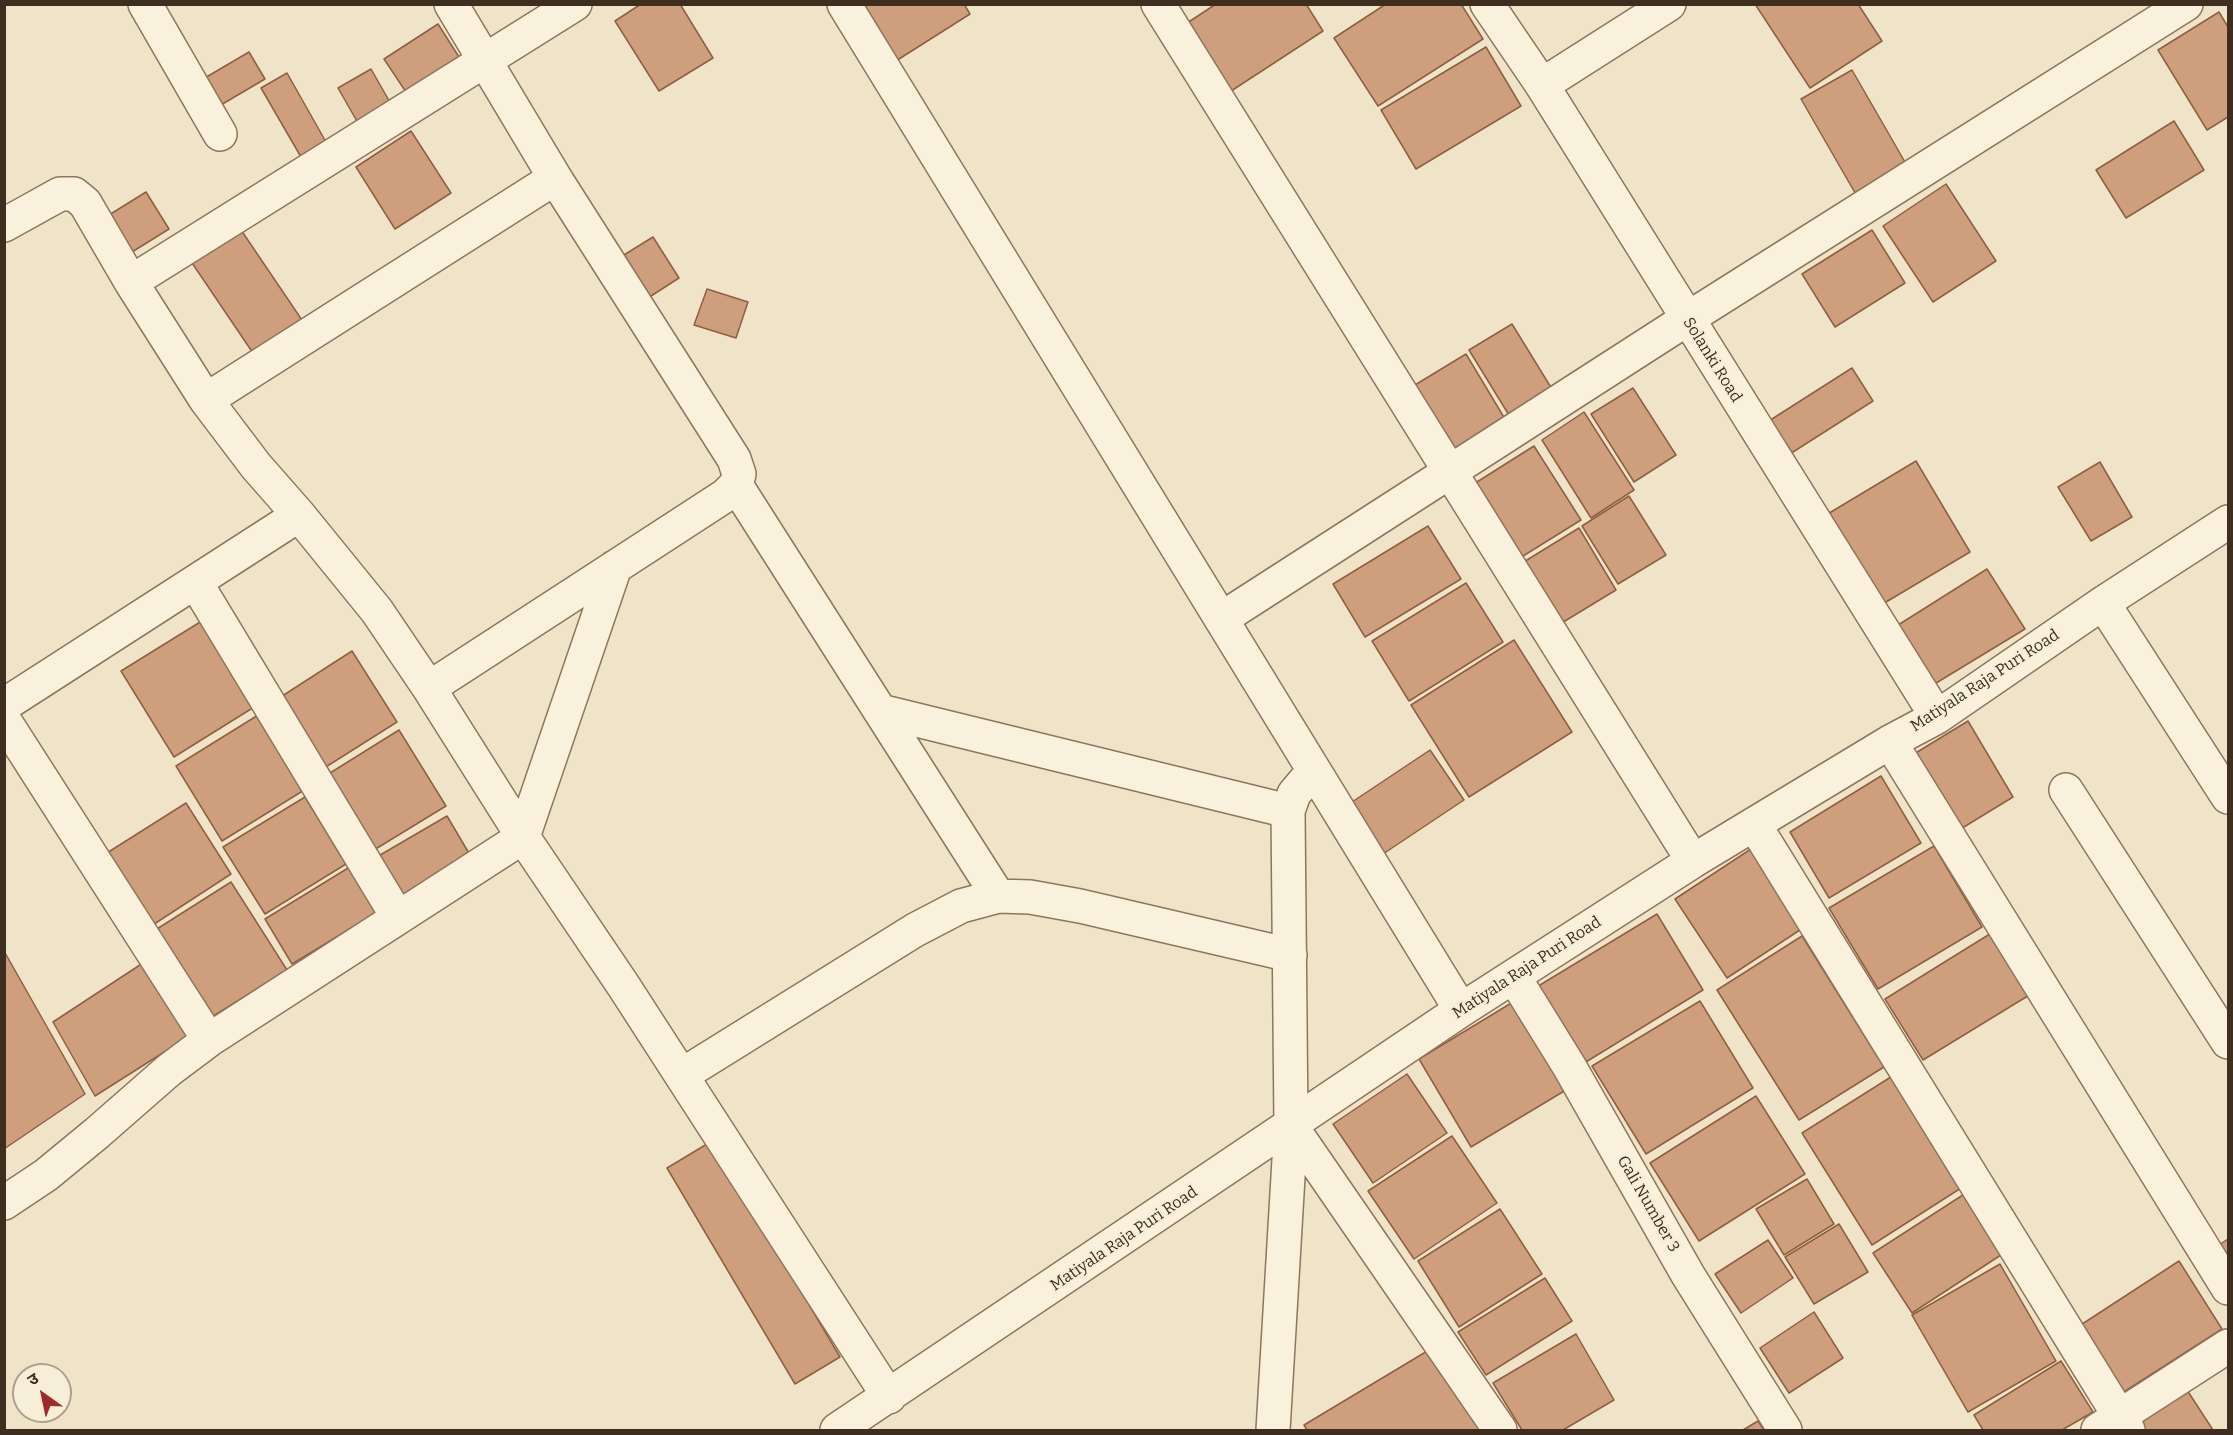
<!DOCTYPE html>
<meta charset="utf-8">
<style>
body{margin:0}
#map{position:relative;width:2233px;height:1435px;overflow:hidden;background:#f0e4c8;font-family:Bitter,"Noto Sans Devanagari",serif}
canvas{display:block}
.frame{position:absolute;inset:0;border:6px solid #3d2e20;pointer-events:none}
.north{position:absolute;left:12px;top:1363px;width:60px;height:60px;box-sizing:border-box;background:#f7eed8;border:2px solid #ada18e;border-radius:50%;rotate:327deg;font-size:16px;font-weight:700;line-height:24px;text-align:center;color:#3d2e20}
.north::after{content:'';display:block;margin:auto;width:21px;height:27px;background:#9e2a2b;clip-path:polygon(50% 0,100% 100%,50% 72%,0 100%)}
</style>
<div id="map">
<canvas width="2233" height="1435"></canvas>
<div class="frame"></div>
<div class="north">उ</div>
</div>
<script>
const ctx = document.querySelector('canvas').getContext('2d');
ctx.lineJoin = 'round';
function paint(path, color) { ctx.fillStyle = color; ctx.fill(path, 'evenodd'); }
const poly = rows => new Path2D(rows.map(r => 'M' + r).join(''));
function strokePath(path, color, width, dash) { ctx.strokeStyle = color; ctx.lineWidth = width; ctx.lineCap = dash ? 'butt' : 'round'; ctx.setLineDash(dash || []); ctx.stroke(path); }
function drawText(font, color, halo, rows, align = 'center') {
  ctx.font = font + ' Bitter,serif'; ctx.lineWidth = 5; ctx.setLineDash([]); ctx.textBaseline = 'middle'; ctx.strokeStyle = halo; ctx.fillStyle = color; for (const [text, x, y, turn = 0] of rows) {
    ctx.save(); ctx.translate(x, y); ctx.rotate((+turn || 0) * Math.PI / 180); ctx.textAlign = isNaN(turn) ? turn : align; if (halo) ctx.strokeText(text, 0, 0); ctx.fillText(text, 0, 0); ctx.restore();
  }
}
const building = poly([
 [641,4,680,4,713,58,659,91,615,21,641,4],
 [848,4,964,4,970,14,888,66,848,4],
 [1216,4,1306,4,1323,31,1225,95,1181,27,1216,4],
 [1386,4,1461,4,1483,39,1378,106,1334,38,1386,4],
 [1755,4,1858,4,1882,41,1810,88,1755,4],
 [2219,12,2228,27,2228,117,2207,130,2158,50,2219,12],
 [438,24,459,57,406,92,384,59,438,24],
 [1486,47,1521,106,1416,169,1381,110,1486,47],
 [249,52,265,79,214,109,198,82,249,52],
 [371,69,391,104,358,123,338,88,371,69],
 [1852,70,1909,169,1858,198,1801,99,1852,70],
 [287,73,326,142,301,157,261,88,287,73],
 [2174,121,2204,170,2126,218,2096,170,2174,121],
 [411,131,451,193,395,229,356,167,411,131],
 [1946,184,1996,261,1933,302,1883,226,1946,184],
 [146,192,169,229,132,252,109,215,146,192],
 [237,224,306,326,257,359,188,257,237,224],
 [1872,230,1905,283,1835,327,1802,274,1872,230],
 [653,237,679,278,637,305,611,263,653,237],
 [707,289,748,302,736,338,694,325,707,289],
 [1512,324,1555,394,1512,420,1469,350,1512,324],
 [1466,354,1508,424,1452,457,1410,388,1466,354],
 [1852,368,1873,401,1782,459,1761,426,1852,368],
 [1633,388,1676,455,1634,482,1591,414,1633,388],
 [1584,412,1634,490,1591,518,1542,440,1584,412],
 [1534,446,1581,520,1515,561,1469,487,1534,446],
 [1916,461,1970,552,1871,611,1816,521,1916,461],
 [2100,462,2132,517,2091,541,2058,487,2100,462],
 [1629,496,1666,555,1618,584,1582,526,1629,496],
 [1428,526,1461,579,1365,637,1333,584,1428,526],
 [1579,528,1616,590,1560,624,1522,563,1579,528],
 [1987,569,2025,629,1923,691,1887,632,1987,569],
 [1466,583,1503,642,1409,701,1372,641,1466,583],
 [205,619,259,704,174,757,121,671,205,619],
 [1514,640,1572,732,1469,797,1411,705,1514,640],
 [352,651,397,722,321,770,276,700,352,651],
 [263,712,309,787,222,841,176,766,263,712],
 [1968,721,2013,797,1959,830,1914,754,1968,721],
 [399,730,446,806,369,853,322,778,399,730],
 [1430,750,1464,800,1383,854,1349,804,1430,750],
 [1881,776,1921,843,1829,898,1790,832,1881,776],
 [305,797,346,864,265,914,223,847,305,797],
 [186,803,231,874,145,930,99,858,186,803],
 [447,816,473,860,400,902,375,858,447,816],
 [1757,845,1809,924,1727,978,1675,899,1757,845],
 [1934,846,1982,927,1878,989,1829,908,1934,846],
 [353,865,381,910,292,964,265,919,353,865],
 [231,882,287,970,204,1022,149,934,231,882],
 [1657,914,1703,990,1581,1065,1535,988,1657,914],
 [1993,932,2031,994,1923,1060,1885,999,1993,932],
 [1802,936,1884,1067,1799,1120,1717,990,1802,936],
 [4,951,85,1094,4,1149,4,951],
 [146,961,191,1035,95,1096,53,1022,146,961],
 [1700,1001,1753,1088,1646,1154,1592,1066,1700,1001],
 [1513,1002,1566,1090,1471,1147,1419,1059,1513,1002],
 [1902,1070,1972,1181,1872,1245,1802,1133,1902,1070],
 [1407,1074,1447,1133,1373,1183,1333,1124,1407,1074],
 [1756,1096,1805,1174,1699,1241,1650,1163,1756,1096],
 [1452,1136,1497,1203,1414,1259,1368,1191,1452,1136],
 [712,1141,840,1357,795,1384,667,1168,712,1141],
 [1807,1179,1834,1224,1784,1255,1756,1209,1807,1179],
 [1966,1193,2004,1253,1912,1313,1873,1253,1966,1193],
 [1500,1209,1542,1274,1459,1327,1418,1261,1500,1209],
 [1839,1224,1868,1272,1814,1304,1785,1257,1839,1224],
 [2228,1239,2228,1273,2213,1249,2228,1239],
 [1768,1240,1793,1278,1741,1313,1715,1274,1768,1240],
 [2179,1261,2222,1329,2116,1397,2073,1330,2179,1261],
 [2000,1264,2056,1361,1968,1412,1912,1315,2000,1264],
 [1545,1278,1572,1321,1486,1375,1458,1332,1545,1278],
 [1814,1312,1843,1358,1789,1393,1760,1348,1814,1312],
 [1576,1334,1614,1400,1563,1430,1522,1430,1493,1383,1576,1334],
 [1434,1347,1483,1430,1307,1430,1304,1425,1434,1347],
 [2061,1361,2093,1412,2062,1430,1983,1430,1974,1415,2061,1361],
 [2187,1390,2213,1430,2138,1430,2134,1424,2187,1390],
 [1758,1421,1764,1430,1743,1430,1758,1421]
]);
const minor = poly([
 [145,4,220,134],
 [844,4,1461,1010],
 [1158,4,1693,861],
 [1487,4,1542,85,1937,717],
 [1542,85,1669,4],
 [4,225,60,194,74,194,85,203,131,282,575,4],
 [131,282,206,400,256,466,299,515,377,611,429,688,523,837,623,985,889,1397],
 [206,400,555,178],
 [736,485,998,896],
 [196,583,397,916],
 [2103,603,2228,797],
 [1221,619,1687,319,2186,4],
 [429,688,726,495,736,485,739,474,734,459,555,178,451,4],
 [4,705,299,515],
 [880,711,1288,811],
 [4,720,209,1040],
 [1890,742,2228,1288],
 [2066,790,2228,1042],
 [1754,824,2128,1430],
 [1514,977,1569,1066,1688,1275,1785,1430],
 [682,1075,915,930,961,906,998,896,1030,897,1080,906,1290,955],
 [1291,1126,1500,1430],
 [4,1203,46,1175,97,1133,169,1070,209,1040,523,837,615,567],
 [837,1430,1461,1010,1693,861,1890,742,1937,717,2103,603,2228,522],
 [1273,1430,1291,1126,1288,811,1294,794,1304,782,1315,773],
 [2098,1430,2228,1346]
]);
const streetNames = [
 ["Solanki Road",1712,360,58],
 ["Matiyala Raja Puri Road",1985,681,-33],
 ["Matiyala Raja Puri Road",1527,968,-33],
 ["Gali Number 3",1648,1204,60],
 ["Matiyala Raja Puri Road",1124,1239,-34]
];
paint(building, '#cf9f7d');
strokePath(building, '#8d5f41', 1.5);
strokePath(minor, '#8d765c', 36);
strokePath(minor, '#faf1dc', 33);
drawText('16px', '#3d2e20', '#f7eed8', streetNames);
</script>
